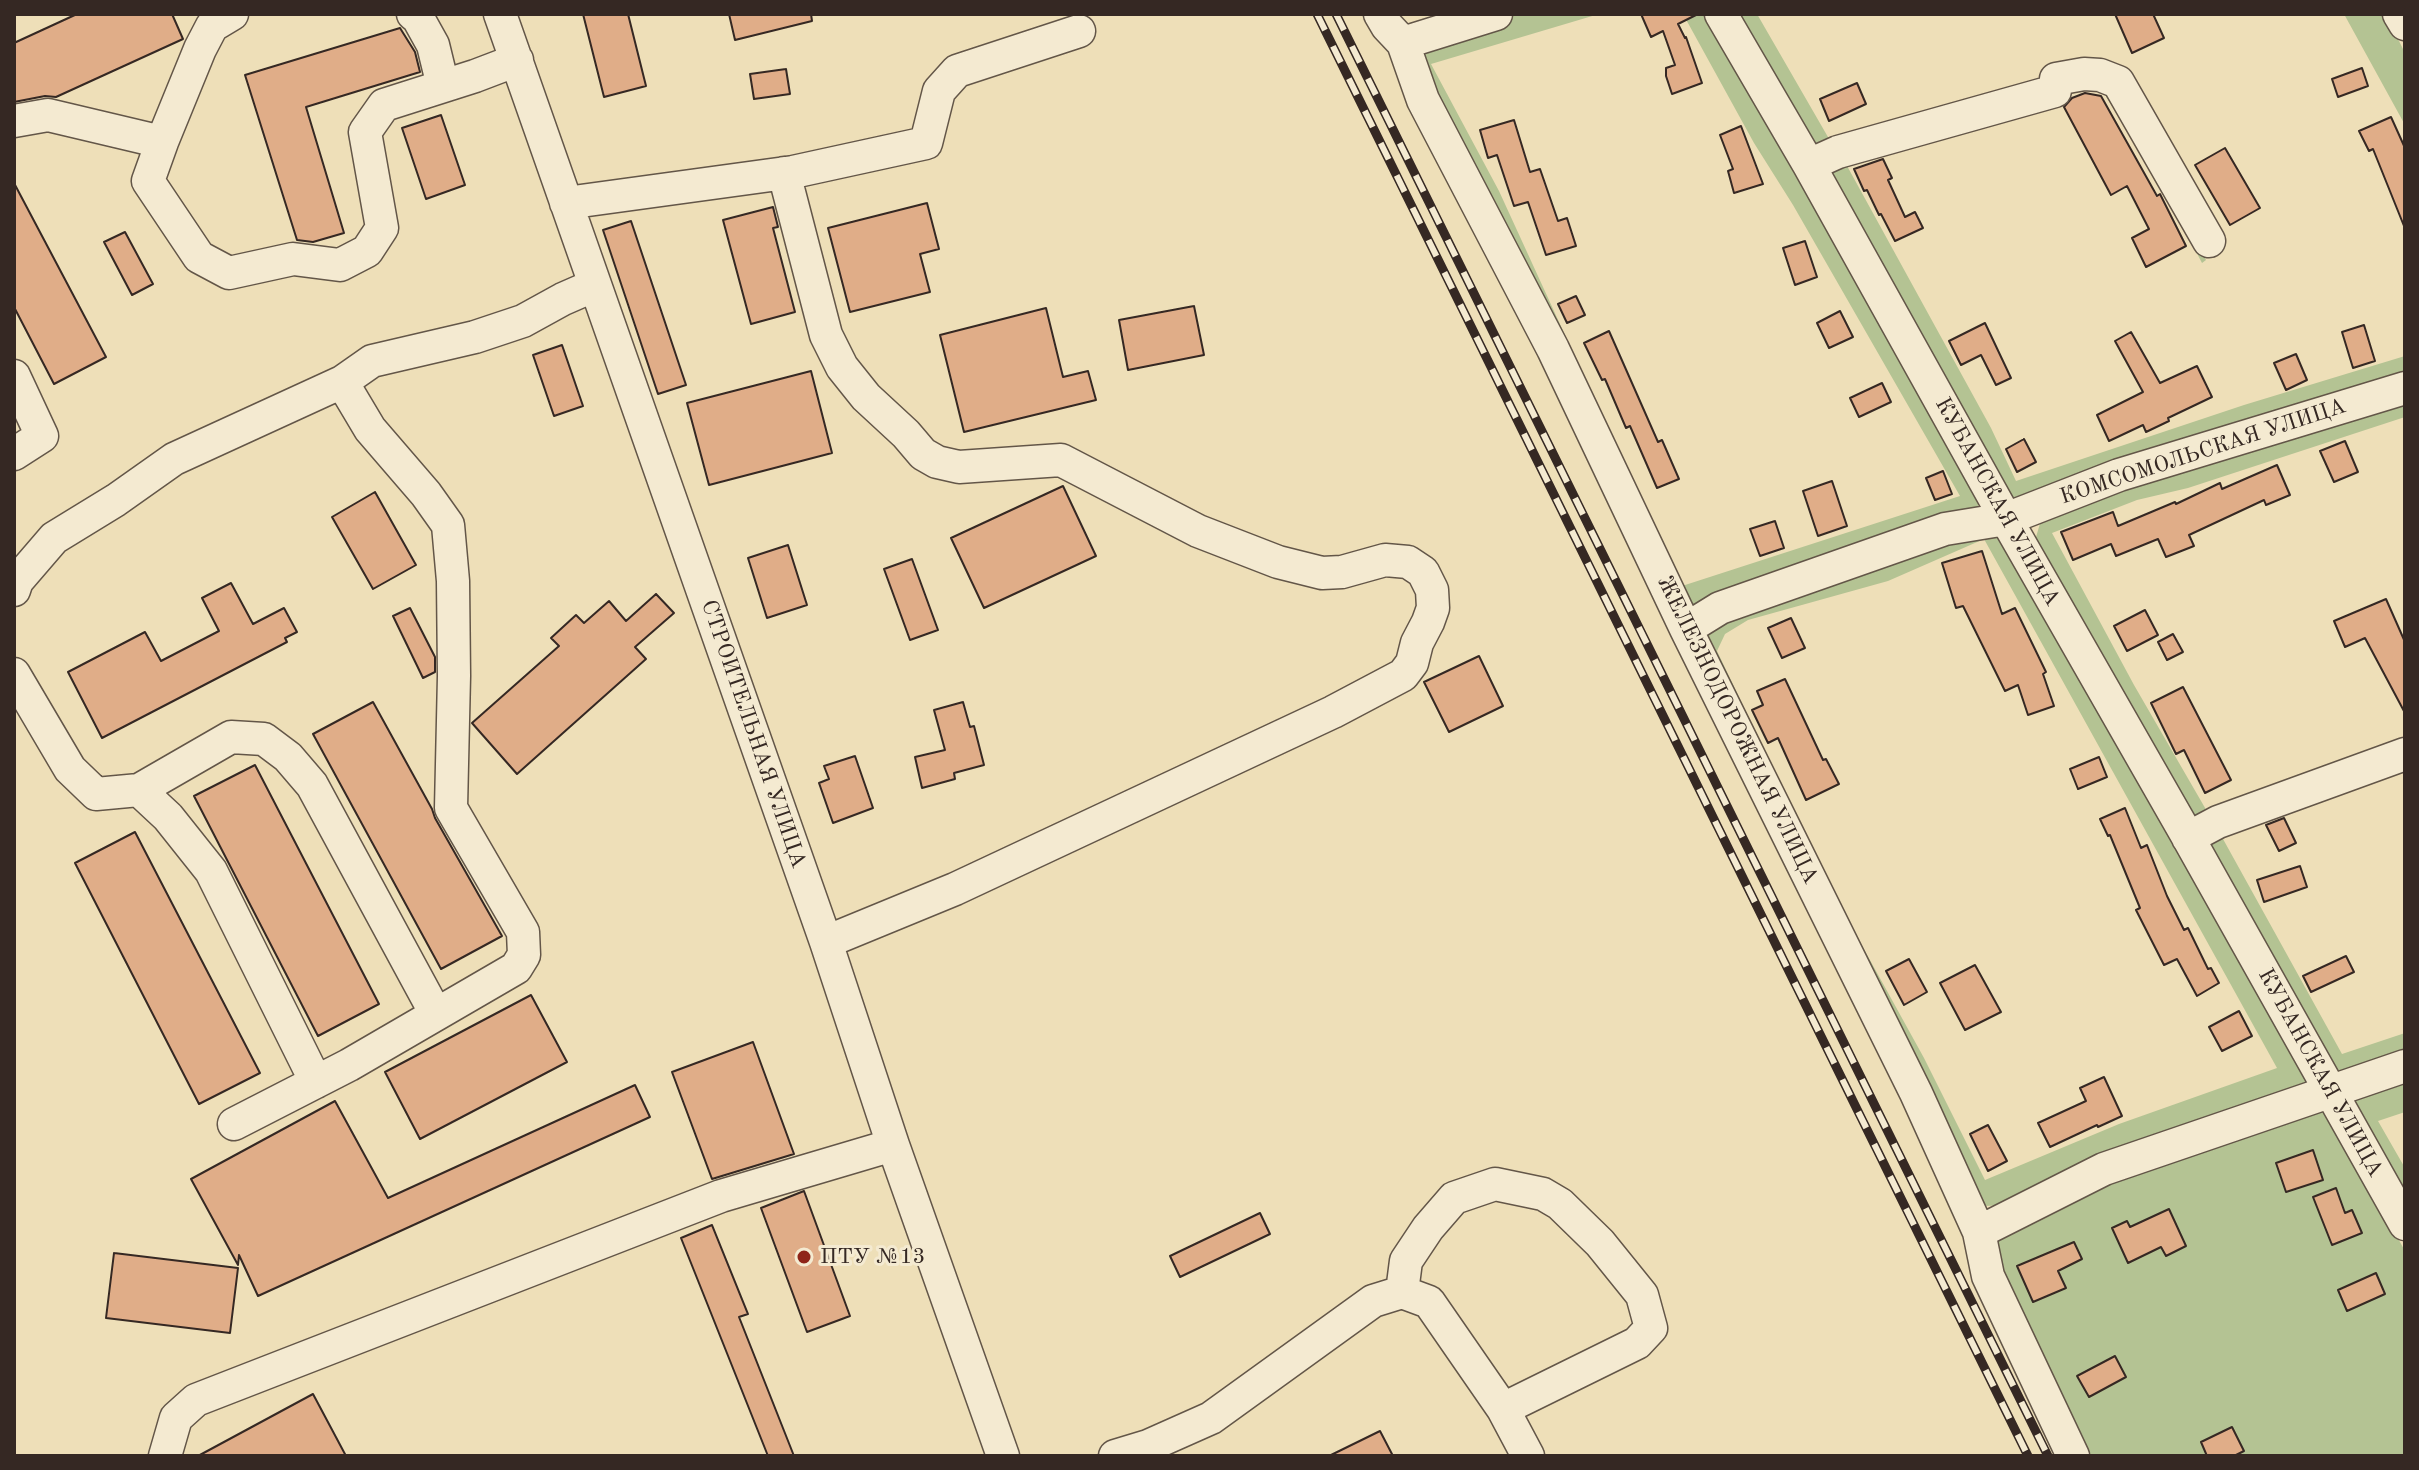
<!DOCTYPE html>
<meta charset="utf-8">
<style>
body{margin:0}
#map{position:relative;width:2419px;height:1470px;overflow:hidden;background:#eedfb8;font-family:"Old Standard TT",serif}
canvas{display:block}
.frame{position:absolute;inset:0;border:16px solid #352823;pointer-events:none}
</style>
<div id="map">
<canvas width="2419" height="1470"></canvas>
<div class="frame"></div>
</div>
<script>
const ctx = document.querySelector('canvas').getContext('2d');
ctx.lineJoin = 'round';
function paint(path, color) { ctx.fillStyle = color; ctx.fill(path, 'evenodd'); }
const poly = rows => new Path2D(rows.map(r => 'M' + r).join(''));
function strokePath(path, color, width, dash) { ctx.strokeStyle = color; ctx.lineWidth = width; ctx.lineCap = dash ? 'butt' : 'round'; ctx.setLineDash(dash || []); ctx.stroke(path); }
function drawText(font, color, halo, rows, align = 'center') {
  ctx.font = font + ' "Old Standard TT",serif'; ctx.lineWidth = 6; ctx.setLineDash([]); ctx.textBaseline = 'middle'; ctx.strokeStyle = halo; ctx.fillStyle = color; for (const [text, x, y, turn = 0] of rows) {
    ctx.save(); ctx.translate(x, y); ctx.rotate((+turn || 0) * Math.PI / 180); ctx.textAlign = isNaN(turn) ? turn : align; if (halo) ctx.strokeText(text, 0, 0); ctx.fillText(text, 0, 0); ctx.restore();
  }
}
const green = poly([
 [1516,14,1599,14,1431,64,1499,191,1647,514,1682,586,1960,496,1793,205,1754,143,1683,14,1712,14,1979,496,1978,508,1691,614,1422,69,1426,51,1485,23],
 [1734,14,1757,14,1832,144,1809,145],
 [2344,14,2384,14,2399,41,2405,53,2405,125],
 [2086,82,2102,82,2116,93,2206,260,2202,263,2165,192,2099,85,1846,164,1991,428,2016,481,2244,405,2405,356,2405,380,2089,475,2072,486,2013,507,2004,500,1867,257,1820,167,1948,122],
 [2405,397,2405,417,2188,488,2137,500,2052,533,2134,685,2223,839,2342,1054,2405,1033,2405,1057,2339,1078,2034,544,2041,520,2079,499],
 [1992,525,2311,1080,2303,1091,2011,1205,1984,1206,1702,640,1711,626],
 [1984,539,2277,1068,2119,1124,1985,1180,1924,1058,1828,884,1717,651,1725,634,1748,620,1888,581],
 [2405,1075,2405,1112,2378,1121,2405,1168,2405,1213,2349,1110,2354,1091],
 [2323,1100,2339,1133,2405,1251,2405,1456,2078,1456,1989,1240,2106,1178]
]);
const building = poly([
 [77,14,172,14,183,39,56,97,45,96,14,102,14,43,77,14],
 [583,14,628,14,646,86,604,97,583,14],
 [729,14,811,14,812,21,735,40,729,14],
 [1641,14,1698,14,1678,24,1685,38,1686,37,1702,83,1672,94,1666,76,1666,68,1675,65,1663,31,1651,37,1641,14],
 [2115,14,2153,14,2164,38,2132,53,2115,14],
 [400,28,415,52,420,72,306,107,344,233,313,242,297,240,245,75,400,28],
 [2362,68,2368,86,2338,97,2332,79,2362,68],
 [786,69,790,94,754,99,750,74,786,69],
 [1857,83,1866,104,1829,121,1820,99,1857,83],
 [2085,93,2101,96,2157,196,2160,194,2186,246,2146,267,2132,238,2149,229,2127,186,2111,195,2064,107,2072,98,2085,93],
 [441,115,465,185,426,199,402,128,441,115],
 [2391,117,2405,148,2404,226,2373,149,2369,151,2359,131,2391,117],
 [1514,120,1530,172,1540,169,1558,221,1567,218,1576,246,1546,255,1528,202,1514,206,1497,155,1488,158,1480,130,1514,120],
 [1741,126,1763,184,1734,193,1728,171,1733,169,1720,135,1741,126],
 [2225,148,2260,208,2230,225,2195,165,2225,148],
 [1883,159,1892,178,1888,180,1905,217,1915,212,1923,228,1895,241,1881,214,1879,215,1867,190,1864,191,1854,169,1883,159],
 [14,183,106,357,54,384,14,307,14,183],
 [927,203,939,249,920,254,930,292,850,312,828,228,927,203],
 [773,207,778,227,773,228,795,312,751,324,723,220,773,207],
 [631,221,686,385,658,394,603,230,631,221],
 [125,232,153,284,132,295,104,242,125,232],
 [1805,241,1817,277,1795,285,1783,248,1805,241],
 [1576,296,1585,315,1567,323,1558,304,1576,296],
 [1194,306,1204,355,1128,370,1119,320,1194,306],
 [1046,308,1063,377,1088,371,1096,400,964,432,940,335,1046,308],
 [1840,311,1853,337,1829,348,1817,323,1840,311],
 [1985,323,2011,378,1996,385,1981,355,1961,365,1949,341,1985,323],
 [2364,325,2375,361,2353,368,2342,332,2364,325],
 [1609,331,1658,442,1662,440,1679,479,1657,488,1630,426,1626,428,1605,379,1602,380,1584,343,1609,331],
 [2131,332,2160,383,2197,366,2212,397,2168,418,2169,421,2146,432,2143,425,2109,441,2097,415,2143,392,2115,341,2131,332],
 [562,345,583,406,554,416,533,355,562,345],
 [2296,354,2307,380,2286,390,2274,363,2296,354],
 [811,371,832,453,709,485,687,403,811,371],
 [1882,383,1891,402,1859,417,1850,398,1882,383],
 [2024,439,2036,462,2017,472,2006,449,2024,439],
 [2345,441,2358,472,2334,482,2320,451,2345,441],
 [2277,465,2290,495,2266,505,2264,500,2189,535,2194,546,2166,557,2158,539,2116,556,2111,544,2073,560,2061,532,2113,512,2118,526,2175,502,2176,504,2220,483,2222,489,2277,465],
 [1943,471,1952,494,1935,500,1926,478,1943,471],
 [1832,481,1847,526,1818,536,1803,491,1832,481],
 [1063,486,1096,556,984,608,951,538,1063,486],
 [375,492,416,565,373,589,332,517,375,492],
 [1775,521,1784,548,1760,556,1750,529,1775,521],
 [788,545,807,605,767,618,748,558,788,545],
 [1982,551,2002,614,2015,608,2046,672,2043,674,2054,706,2028,715,2018,685,2005,691,1963,606,1956,608,1942,563,1982,551],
 [912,559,938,630,910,640,884,569,912,559],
 [231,583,253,624,284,608,297,632,285,638,287,642,102,738,68,672,145,632,161,661,219,631,202,598,231,583],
 [656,594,674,613,635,647,646,659,517,774,472,723,559,646,551,638,576,615,584,623,609,601,626,621,656,594],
 [2386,599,2405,642,2405,713,2365,638,2345,647,2334,621,2386,599],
 [410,608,435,657,435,672,423,678,393,616,410,608],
 [2145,610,2158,635,2127,651,2114,626,2145,610],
 [1791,618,1805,648,1782,658,1768,628,1791,618],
 [2173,634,2183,652,2167,660,2158,642,2173,634],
 [1479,656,1503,706,1449,732,1424,682,1479,656],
 [1785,679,1823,760,1826,759,1839,784,1806,800,1778,738,1768,743,1752,710,1763,705,1757,691,1785,679],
 [2183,687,2231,780,2205,793,2184,750,2176,754,2151,703,2183,687],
 [373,702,432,809,435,818,502,936,441,969,313,734,373,702],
 [963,702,970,727,974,726,984,765,954,773,955,779,922,788,915,757,945,750,934,710,963,702],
 [855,756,873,808,833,823,819,783,829,779,824,766,855,756],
 [2099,757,2107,777,2078,789,2070,769,2099,757],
 [255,765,379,1004,318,1036,194,796,255,765],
 [2125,808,2141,848,2147,845,2167,896,2184,930,2188,928,2208,969,2211,968,2219,983,2197,996,2177,959,2164,965,2136,910,2140,908,2110,835,2108,836,2100,819,2125,808],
 [2284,818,2296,843,2279,851,2266,825,2284,818],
 [135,832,260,1073,199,1104,75,863,135,832],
 [2300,866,2307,887,2264,902,2257,880,2300,866],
 [2346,956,2354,972,2311,992,2303,976,2346,956],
 [1909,959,1927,992,1904,1005,1886,971,1909,959],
 [1975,965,2001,1012,1965,1030,1940,983,1975,965],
 [531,995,567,1062,420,1139,385,1072,531,995],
 [2239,1011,2252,1036,2222,1051,2209,1027,2239,1011],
 [753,1042,794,1154,712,1179,672,1072,753,1042],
 [2104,1077,2122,1116,2098,1127,2097,1125,2050,1147,2038,1123,2086,1101,2080,1088,2104,1077],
 [635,1085,650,1117,258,1296,239,1255,238,1265,191,1179,335,1101,388,1198,635,1085],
 [1988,1125,2007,1161,1988,1171,1970,1134,1988,1125],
 [2313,1150,2323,1180,2286,1192,2276,1163,2313,1150],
 [2336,1188,2345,1213,2352,1210,2362,1233,2332,1245,2313,1197,2336,1188],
 [804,1191,850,1316,807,1332,761,1208,804,1191],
 [2169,1209,2186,1246,2166,1256,2161,1247,2128,1263,2112,1228,2127,1221,2130,1227,2169,1209],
 [1260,1213,1270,1234,1180,1277,1170,1256,1260,1213],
 [712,1225,748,1314,739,1317,794,1456,768,1456,681,1238,712,1225],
 [2074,1242,2082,1259,2058,1271,2066,1288,2033,1302,2017,1266,2074,1242],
 [114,1253,238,1268,230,1333,106,1318,114,1253],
 [2376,1273,2385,1294,2347,1311,2338,1290,2376,1273],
 [2115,1356,2126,1377,2089,1397,2077,1376,2115,1356],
 [313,1394,346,1456,198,1456,313,1394],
 [2232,1427,2244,1451,2234,1456,2207,1456,2201,1442,2232,1427],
 [1380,1431,1393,1456,1329,1456,1380,1431]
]);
const minor = poly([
 [413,14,418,18,433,45,443,86],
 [500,14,826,942,893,1145,1003,1456],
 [1380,14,1387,26,1403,43,1423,100,1553,349,1686,629,1916,1093,1979,1232,1988,1276,2073,1456],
 [1721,14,1809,165,2006,519,2185,832,2405,1224],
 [2399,14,2405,24],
 [1403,43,1496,14],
 [14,121,48,115,162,142,148,181,199,257,229,273,293,259,340,265,367,251,382,228,365,132,384,105,475,76,517,60],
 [162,142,200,49,212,26,232,14],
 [1809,165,1838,152,2055,91,2056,79,2084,74,2100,75,2118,82,2209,241],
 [784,173,826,335,842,367,866,397,906,434,923,454,937,462,959,467,1061,460,1198,531,1278,562,1322,573,1342,572,1385,560,1408,562,1423,572,1432,590,1433,608,1428,622,1417,643,1412,663,1403,675,1333,712,955,889,826,942],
 [566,203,793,172,926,143,939,91,957,71,1079,31],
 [14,376,42,436,14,454],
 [14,590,17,581,54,538,116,500,174,459,342,382,372,361,475,337,523,321,563,299,595,285],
 [1686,629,1720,608,1945,529,2006,519,2119,475,2405,388],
 [14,674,70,769,96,794,139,790,231,737,264,739,288,757,312,785,436,1014],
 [139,790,168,817,211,871,316,1082],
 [2188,838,2218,822,2405,754],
 [234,1124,349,1065,516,968,524,955,523,932,451,808,454,676,453,581,448,525,426,494,370,429,342,382],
 [1979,1232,2104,1169,2405,1066],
 [1402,1292,1406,1261,1428,1228,1454,1198,1495,1184,1543,1194,1560,1204,1600,1243,1642,1295,1651,1328,1637,1343,1503,1409],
 [165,1456,176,1418,196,1400,721,1196,893,1145],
 [1115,1456,1148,1446,1211,1418,1373,1301,1402,1292,1429,1302,1503,1409,1528,1456]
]);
const rail = poly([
 [1317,14,2028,1456],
 [1336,14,2048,1456]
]);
const markers = [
 [804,1257,8,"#8f2418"]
];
const streetNames = [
 ["КОМСОМОЛЬСКАЯ УЛИЦА",2203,452,-18],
 ["КУБАНСКАЯ УЛИЦА",1997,502,61],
 ["ЖЕЛЕЗНОДОРОЖНАЯ УЛИЦА",1737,730,64],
 ["СТРОИТЕЛЬНАЯ УЛИЦА",753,734,71],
 ["КУБАНСКАЯ УЛИЦА",2320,1073,61]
];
const poiNames = [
 ["ПТУ №13",820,1257]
];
paint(green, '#b4c393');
paint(building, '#e0ad88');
strokePath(building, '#352823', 2);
strokePath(minor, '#635648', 35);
strokePath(minor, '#f4ead1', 32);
strokePath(rail, '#352823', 9);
strokePath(rail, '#f4ead1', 6, [18]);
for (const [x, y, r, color] of markers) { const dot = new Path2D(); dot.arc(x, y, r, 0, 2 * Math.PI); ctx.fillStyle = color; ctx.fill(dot); strokePath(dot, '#f4ead1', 3); }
drawText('22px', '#352823', '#f4ead1', streetNames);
drawText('22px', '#352823', '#f4ead1', poiNames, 'left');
</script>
